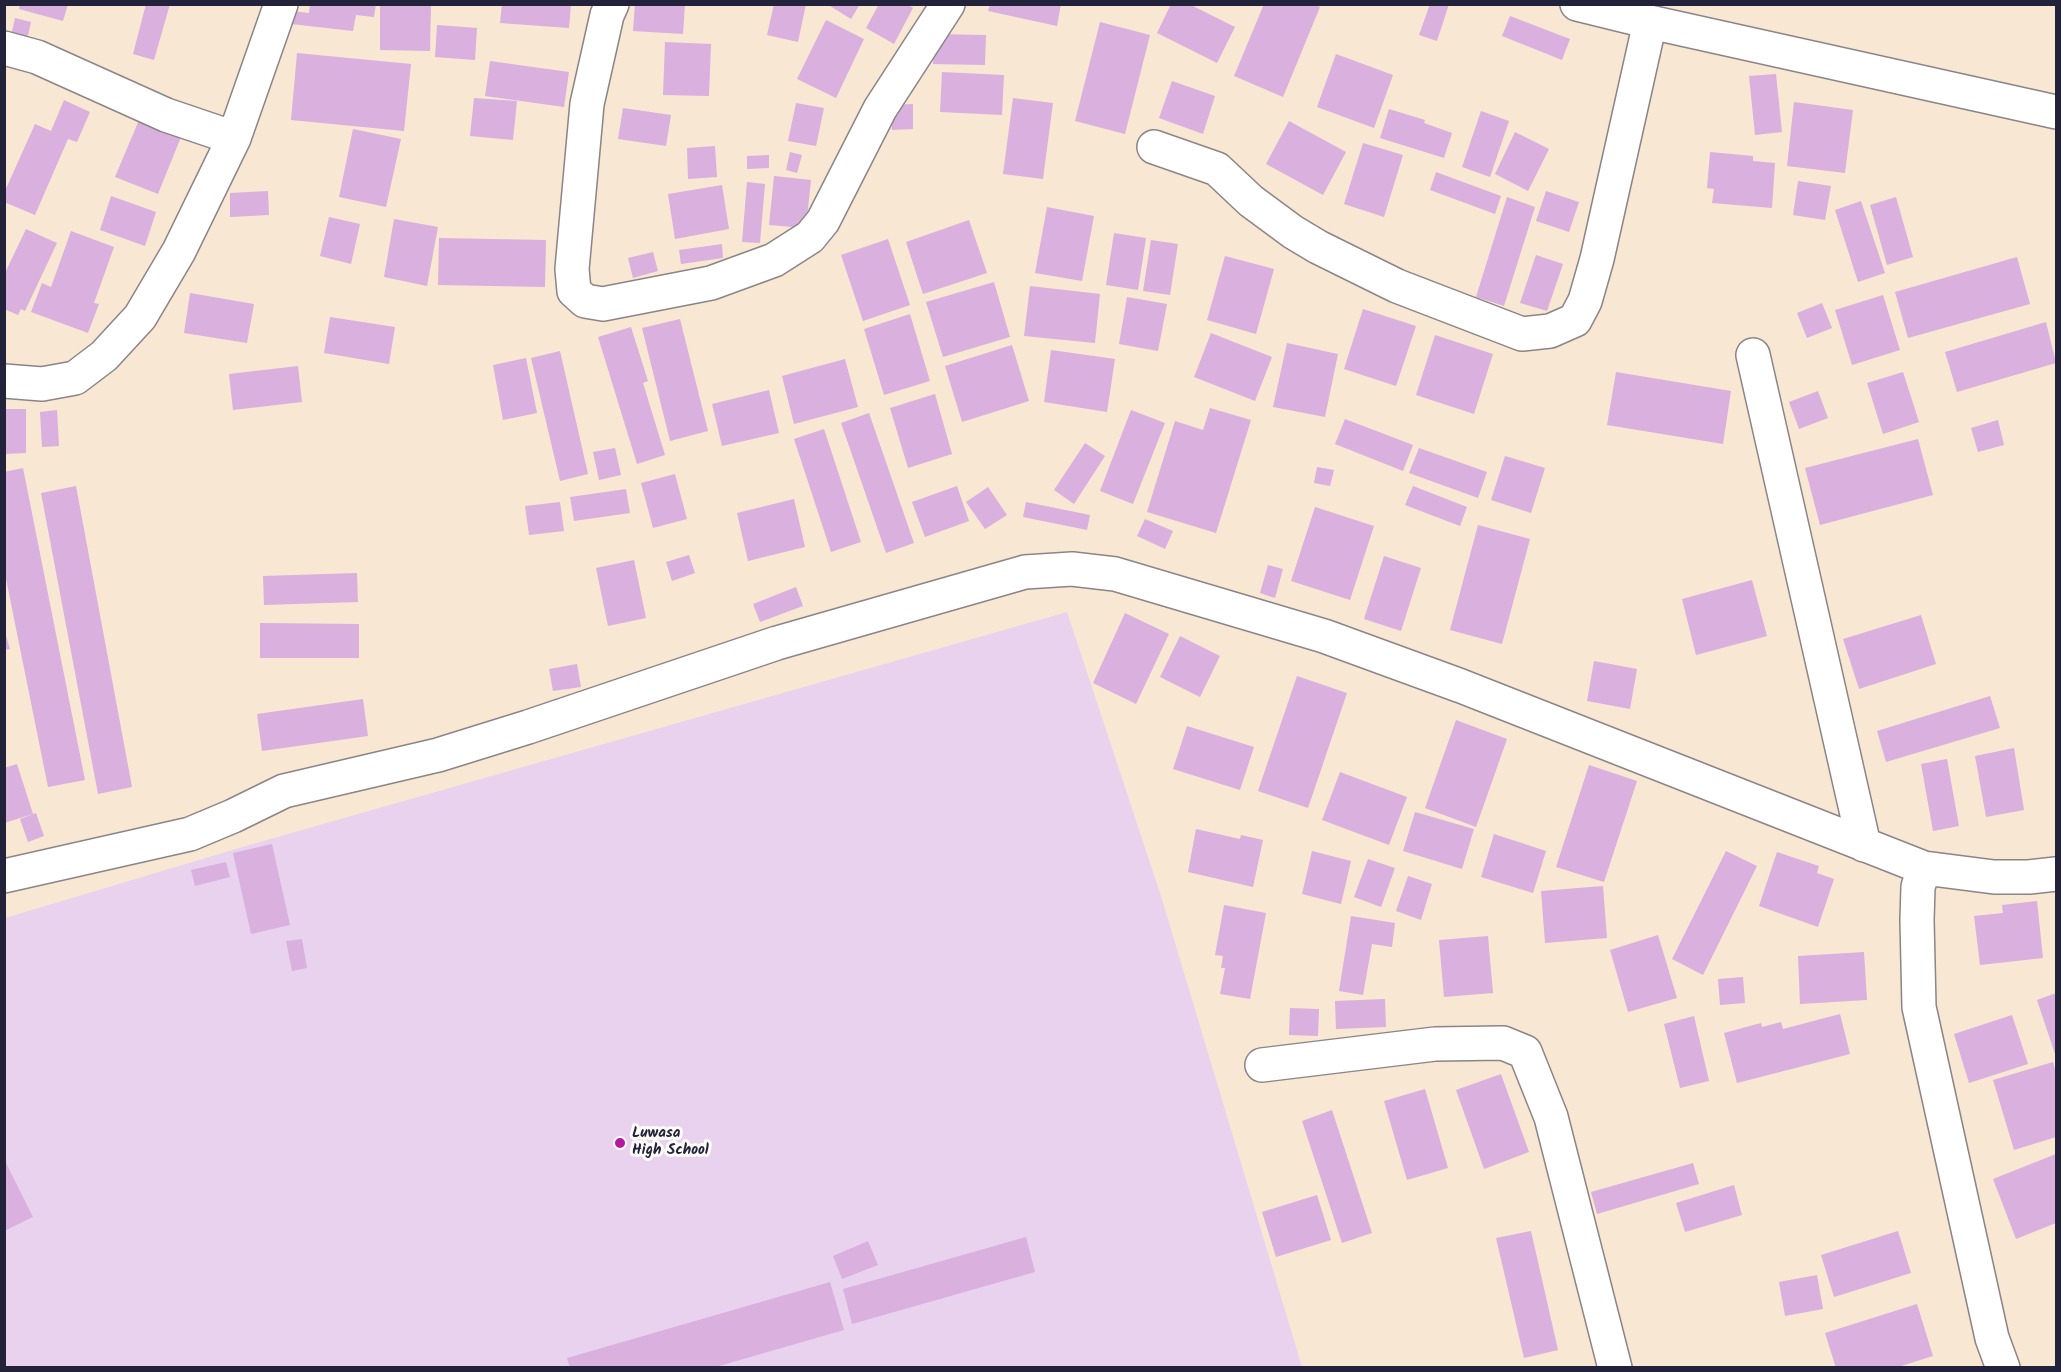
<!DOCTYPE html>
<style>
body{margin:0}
#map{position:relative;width:2061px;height:1372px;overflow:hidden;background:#f7e7d3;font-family:Kalam,sans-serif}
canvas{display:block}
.frame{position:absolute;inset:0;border:6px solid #22223b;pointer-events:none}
</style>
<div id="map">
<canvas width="2061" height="1372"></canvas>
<div class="frame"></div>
</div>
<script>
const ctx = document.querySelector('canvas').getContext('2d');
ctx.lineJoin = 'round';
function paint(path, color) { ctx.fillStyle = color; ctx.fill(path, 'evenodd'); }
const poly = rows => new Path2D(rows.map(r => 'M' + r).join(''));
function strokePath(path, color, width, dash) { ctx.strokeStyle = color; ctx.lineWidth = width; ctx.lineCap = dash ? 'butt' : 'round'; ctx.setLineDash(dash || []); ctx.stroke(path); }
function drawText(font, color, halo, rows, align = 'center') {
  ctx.font = font + ' Kalam,sans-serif'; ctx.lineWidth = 6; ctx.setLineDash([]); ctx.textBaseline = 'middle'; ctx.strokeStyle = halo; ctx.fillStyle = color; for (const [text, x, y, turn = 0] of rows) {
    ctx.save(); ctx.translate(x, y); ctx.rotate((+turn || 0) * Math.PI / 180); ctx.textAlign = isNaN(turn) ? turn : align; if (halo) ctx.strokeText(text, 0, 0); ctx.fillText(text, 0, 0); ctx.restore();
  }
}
const built = poly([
 [1067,612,1161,896,1302,1367,5,1368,5,918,246,846]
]);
const building = poly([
 [20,4,68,4,63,21,19,9],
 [146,4,170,4,154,60,133,54],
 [310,4,376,4,374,17,356,15,353,31,291,24,292,11,309,13],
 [380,4,431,4,430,51,380,50],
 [502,4,571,4,569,28,500,23],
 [635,4,685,4,683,34,633,31],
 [774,4,806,4,798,42,767,35],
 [827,4,860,4,851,19],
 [879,4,907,4,913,8,894,44,866,28],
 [990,4,1061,4,1057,26,988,11],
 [1171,4,1189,4,1235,27,1217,63,1157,33],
 [1264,4,1315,4,1320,7,1283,97,1234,76],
 [1430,4,1449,4,1437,41,1419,35],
 [1510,16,1570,39,1562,60,1502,36],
 [15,18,31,22,27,40,11,36],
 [826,20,864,39,836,98,797,79],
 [1100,22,1150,35,1125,134,1075,121],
 [437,25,477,28,475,60,435,57],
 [934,34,986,35,985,65,933,64],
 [665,42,711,44,709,96,663,95],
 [297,53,411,64,404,131,291,120],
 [1336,54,1393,75,1374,128,1317,107],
 [490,61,569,72,564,107,485,96],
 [942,72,1004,75,1002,115,940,112],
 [1776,74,1782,132,1755,135,1749,76],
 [1172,81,1215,96,1203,134,1159,118],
 [474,98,517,101,513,140,470,136],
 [1013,98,1053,103,1043,179,1003,174],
 [64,100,90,112,77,142,68,139,35,215,4,202,4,193,35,124,51,131],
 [1794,102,1853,110,1845,173,1787,166],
 [796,103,824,108,816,146,788,141],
 [913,104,913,129,892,130,891,105],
 [623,108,671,115,666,146,618,139],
 [1389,109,1425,120,1424,123,1452,133,1444,158,1380,138],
 [1481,111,1509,121,1490,177,1462,167],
 [139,120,181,137,158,194,115,177],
 [1289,121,1346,152,1323,195,1266,164],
 [353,129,401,139,386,207,339,197],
 [1515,132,1549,149,1528,191,1495,174],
 [1363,143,1403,155,1384,217,1344,204],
 [715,146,717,177,688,179,687,148],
 [790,152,802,155,797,173,786,170],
 [1710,152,1753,156,1753,161,1775,163,1772,208,1712,203,1714,189,1707,188],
 [769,155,769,168,747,169,747,156],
 [1436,172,1501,196,1495,214,1430,190],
 [774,176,811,180,806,228,769,225],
 [1798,181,1831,186,1825,220,1793,215],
 [747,182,765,184,760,243,742,242],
 [722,185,729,229,675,239,668,194],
 [268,191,269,215,230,217,230,193],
 [1546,191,1579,202,1569,232,1536,221],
 [111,196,156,212,145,246,100,230],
 [1507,197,1535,207,1504,306,1476,297],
 [1896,197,1913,257,1887,265,1870,205],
 [1861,201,1885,273,1858,282,1835,210],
 [1047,207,1094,216,1082,281,1035,273],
 [329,217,360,224,351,264,320,256],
 [394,219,438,227,427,286,384,277],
 [969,220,987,273,923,294,906,242],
 [26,229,57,243,25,311,21,309,18,315,4,309,4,275],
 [71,231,114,247,94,303,99,304,88,333,31,312,42,283,51,287],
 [1114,233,1146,238,1138,290,1106,285],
 [439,238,546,240,545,287,438,285],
 [888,239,910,305,863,321,841,255],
 [1151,240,1178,244,1170,295,1143,291],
 [722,244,723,258,681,264,679,250],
 [653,252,658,271,633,278,628,258],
 [1536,255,1563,264,1547,311,1520,303],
 [1225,256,1274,269,1256,334,1207,320],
 [2017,257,2030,304,1908,338,1895,292],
 [994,282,1010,337,943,357,926,302],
 [1030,286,1100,294,1095,343,1024,336],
 [190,293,254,304,247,343,184,333],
 [1883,295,1900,350,1852,365,1835,310],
 [1127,297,1167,304,1158,351,1119,344],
 [1822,303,1832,328,1807,338,1797,313],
 [1363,309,1416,326,1396,386,1344,369],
 [910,314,930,381,884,395,864,329],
 [330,317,395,327,389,364,324,353],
 [680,319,708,431,670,441,642,328],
 [2046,322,2056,363,1957,392,1945,352],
 [631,327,648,381,643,383,665,455,637,464,598,337],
 [1211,333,1272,357,1255,401,1194,377],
 [1435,335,1493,354,1474,414,1416,395],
 [1287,343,1338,354,1325,417,1273,407],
 [1012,345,1029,401,962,422,945,366],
 [1051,350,1115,359,1107,412,1044,402],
 [560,351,588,474,560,481,531,358],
 [526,358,537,413,503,420,493,365],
 [845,359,858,407,794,424,782,376],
 [298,366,302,402,233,410,229,374],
 [1616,372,1731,391,1723,444,1607,425],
 [1903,372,1919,422,1883,434,1867,383],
 [769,390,779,433,722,446,712,404],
 [1818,391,1828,418,1799,429,1789,402],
 [935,394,952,454,908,468,890,408],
 [1210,408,1251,420,1216,533,1147,512,1175,421,1203,430],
 [4,409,26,409,26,453,4,454],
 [57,410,59,446,42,447,40,412],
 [1131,410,1165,423,1133,504,1100,491],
 [869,413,914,543,886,553,841,423],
 [1345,419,1413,445,1403,471,1335,444],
 [1998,420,2004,445,1978,452,1971,428],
 [824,429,861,542,831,552,794,439],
 [1918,439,1933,495,1820,525,1805,468],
 [1085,443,1105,456,1074,504,1054,490],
 [615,448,621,475,599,480,593,452],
 [1419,448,1487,472,1478,498,1409,473],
 [1505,456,1545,468,1531,513,1491,500],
 [1317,467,1334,470,1330,486,1314,483],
 [23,468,85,780,48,787,4,569,4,472],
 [675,474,687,519,653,528,641,483],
 [76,486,132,787,98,794,41,493],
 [957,486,969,521,925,537,912,502],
 [1413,486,1467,507,1460,526,1405,505],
 [988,487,1007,515,985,529,966,502],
 [626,489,630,513,574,521,570,497],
 [794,499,805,547,748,561,737,513],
 [560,502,564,531,529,535,525,506],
 [1026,502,1090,515,1087,530,1023,517],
 [1315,507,1374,526,1350,600,1291,581],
 [1145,519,1173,531,1165,549,1137,536],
 [1478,525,1530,539,1502,644,1450,630],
 [689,555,695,573,672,581,666,562],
 [1384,556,1421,568,1401,631,1364,619],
 [634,560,646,618,608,626,596,568],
 [1268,565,1283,569,1275,598,1260,593],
 [357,573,358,602,264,605,263,576],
 [1752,580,1767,636,1696,655,1682,599],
 [796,587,803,606,760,622,753,604],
 [1125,613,1169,634,1136,704,1093,683],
 [1921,615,1936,664,1859,689,1843,639],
 [260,623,359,624,359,658,260,658],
 [4,629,10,649,4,650],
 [1180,636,1220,656,1200,697,1160,677],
 [1594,661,1637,669,1630,709,1587,701],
 [577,664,581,687,553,691,549,669],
 [1297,676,1347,693,1308,808,1258,791],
 [1990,696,2000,728,1886,762,1877,731],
 [363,699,368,736,262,751,257,714],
 [1456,720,1507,739,1476,827,1425,808],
 [1187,726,1254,747,1240,790,1173,769],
 [2014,748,2024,810,1986,817,1975,756],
 [1947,759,1959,826,1933,831,1921,764],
 [17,764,33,814,4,823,4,768],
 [1589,765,1637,781,1604,882,1556,867],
 [1340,772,1407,797,1389,845,1322,820],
 [1415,812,1474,829,1462,869,1403,851],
 [36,813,44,836,28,842,20,819],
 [1196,829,1240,839,1241,835,1263,840,1253,887,1188,872],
 [1494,834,1546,851,1533,893,1481,877],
 [272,844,290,925,251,934,233,853],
 [1312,851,1351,861,1341,904,1302,894],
 [1726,851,1757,866,1703,975,1672,959],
 [1777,852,1819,866,1817,873,1834,879,1818,927,1759,906],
 [1368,859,1395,868,1381,907,1354,897],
 [226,862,230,877,195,886,191,870],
 [1408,876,1432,884,1421,920,1396,911],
 [1603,886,1607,938,1545,943,1541,891],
 [2037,901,2043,958,1980,965,1974,916,2003,913,2002,905],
 [1224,905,1266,913,1250,999,1220,994,1225,968,1221,968,1223,956,1215,955],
 [1351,916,1395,923,1392,947,1372,944,1363,995,1339,991],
 [1658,935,1677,998,1628,1012,1610,950],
 [1488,936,1493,993,1444,997,1439,940],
 [302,939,307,968,292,971,286,941],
 [1864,952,1867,1000,1800,1004,1798,956],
 [1743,977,1745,1003,1720,1005,1718,979],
 [2056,993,2056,1057,2037,1000],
 [1385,999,1386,1027,1336,1029,1335,1001],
 [1290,1008,1319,1009,1318,1036,1289,1035],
 [1840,1014,1850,1054,1737,1083,1724,1033,1761,1023,1762,1027,1781,1022,1783,1029],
 [2012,1015,2028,1064,1969,1083,1954,1034],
 [1694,1016,1709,1081,1680,1088,1664,1024],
 [2053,1062,2056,1073,2056,1137,2014,1150,1993,1080],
 [1501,1074,1529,1152,1484,1169,1456,1090],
 [1425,1089,1448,1168,1407,1180,1384,1101],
 [1332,1110,1372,1233,1342,1243,1302,1121],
 [2056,1154,2056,1223,2016,1239,1993,1179],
 [4,1159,33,1217,4,1231],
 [1693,1163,1699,1184,1597,1214,1591,1192],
 [1734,1185,1742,1215,1685,1232,1676,1203],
 [1317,1195,1331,1240,1276,1257,1262,1212],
 [1531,1231,1558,1350,1524,1358,1496,1238],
 [1898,1231,1911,1273,1834,1297,1821,1255],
 [1026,1237,1035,1272,852,1324,843,1289],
 [868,1241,878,1265,842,1279,833,1256],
 [1817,1275,1823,1309,1785,1316,1779,1282],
 [830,1282,844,1330,712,1368,570,1368,567,1358],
 [1917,1304,1933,1356,1895,1368,1836,1368,1825,1333]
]);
const street = poly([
 [612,4,607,15,587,104,572,269,574,291,585,301,603,304,711,283,774,260,810,237,823,221,880,109,948,4],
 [1577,4,1650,22,2056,112],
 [4,48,37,57,166,115,234,138],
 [1154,147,1217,169,1251,201,1293,232,1318,247,1397,286,1522,334,1550,331,1575,320,1585,301,1597,259,1650,22],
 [1753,355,1864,845],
 [4,381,42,384,75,378,104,356,140,317,179,251,234,138,281,4],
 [1924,868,1918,887,1917,920,1919,1007,1992,1338,2003,1368],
 [4,876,190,834,233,816,284,791,438,755,528,727,777,643,1025,572,1072,569,1115,574,1324,636,1461,686,1924,868,1994,877,2029,877,2056,874],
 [1262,1065,1435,1044,1503,1043,1525,1052,1551,1117,1615,1368]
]);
const markers = [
 [620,1143,6,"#b5179e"]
];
const poiNames = [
 ["Luwasa",632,1134],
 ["High School",632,1151]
];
paint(built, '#e9d2ed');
paint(building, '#d9b0de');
strokePath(street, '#8c8487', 36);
strokePath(street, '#fff', 33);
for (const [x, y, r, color] of markers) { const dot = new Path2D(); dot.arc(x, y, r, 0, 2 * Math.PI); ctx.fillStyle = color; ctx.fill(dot); strokePath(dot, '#fdfcf7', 2); }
drawText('bold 15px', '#22223b', '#fdfcf7', poiNames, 'left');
</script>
